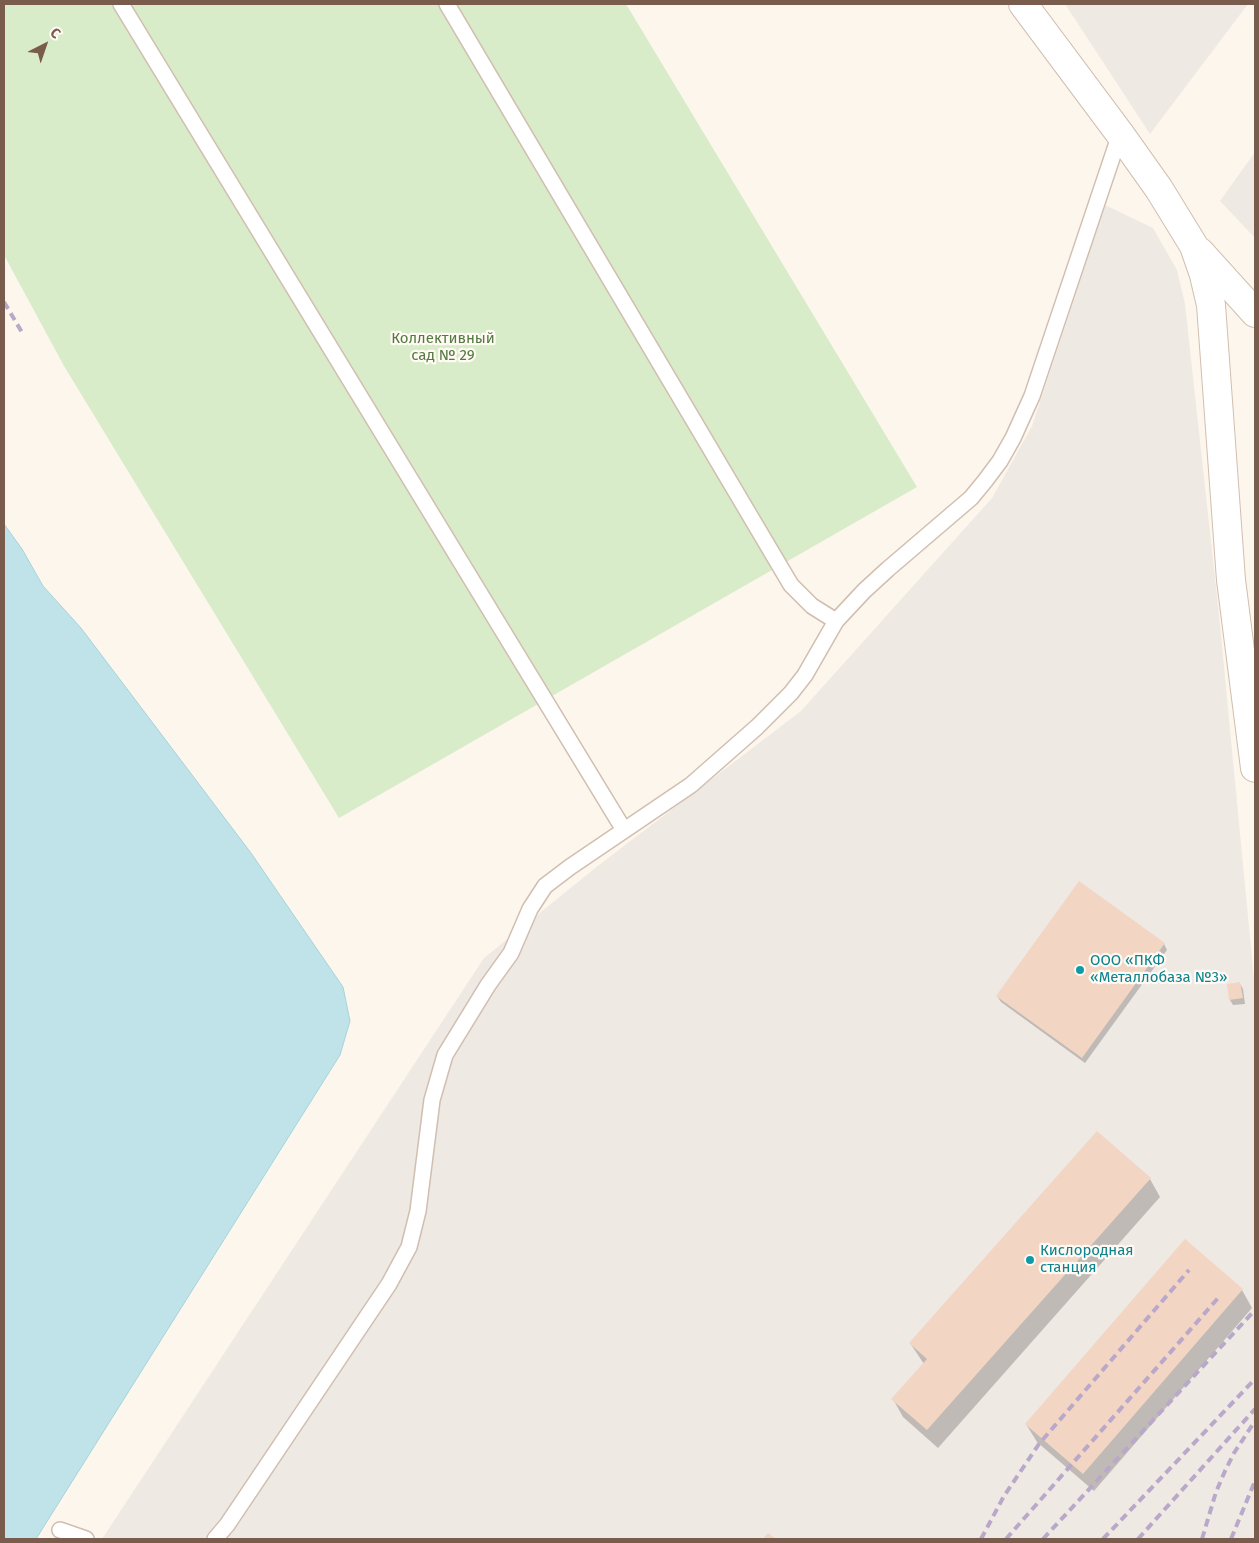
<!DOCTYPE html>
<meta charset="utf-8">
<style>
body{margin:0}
#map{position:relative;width:1259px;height:1543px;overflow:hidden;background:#fdf6ec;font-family:"Fira Sans",sans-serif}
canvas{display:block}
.frame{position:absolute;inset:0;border:5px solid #7a5c4d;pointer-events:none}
.north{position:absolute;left:20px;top:20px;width:50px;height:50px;-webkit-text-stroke:4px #fffaf3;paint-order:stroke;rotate:41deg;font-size:14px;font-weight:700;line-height:20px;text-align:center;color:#7a5c4d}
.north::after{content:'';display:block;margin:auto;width:18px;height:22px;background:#7a5c4d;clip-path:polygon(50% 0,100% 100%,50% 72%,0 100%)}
</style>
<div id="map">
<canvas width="1259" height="1543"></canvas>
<div class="frame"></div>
<div class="north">С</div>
</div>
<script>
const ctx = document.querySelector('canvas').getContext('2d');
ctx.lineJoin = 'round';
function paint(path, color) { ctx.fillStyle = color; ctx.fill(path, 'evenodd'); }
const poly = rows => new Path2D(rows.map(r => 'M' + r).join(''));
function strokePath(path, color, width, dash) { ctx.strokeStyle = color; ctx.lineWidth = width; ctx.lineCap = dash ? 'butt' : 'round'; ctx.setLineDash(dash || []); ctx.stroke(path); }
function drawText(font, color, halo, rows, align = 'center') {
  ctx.font = font + ' "Fira Sans",sans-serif'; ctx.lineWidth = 4.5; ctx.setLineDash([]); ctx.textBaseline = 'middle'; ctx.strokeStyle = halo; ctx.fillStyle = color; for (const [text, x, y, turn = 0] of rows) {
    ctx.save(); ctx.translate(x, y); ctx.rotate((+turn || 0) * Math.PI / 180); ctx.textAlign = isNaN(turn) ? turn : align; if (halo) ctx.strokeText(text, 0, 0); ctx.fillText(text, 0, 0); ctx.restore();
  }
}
const industrial = poly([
 [1065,4,1248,4,1150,134],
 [1255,152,1255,238,1220,201],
 [1105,205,1153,228,1177,270,1185,304,1219,615,1255,989,1255,1539,102,1539,484,958,599,865,801,711,992,498,1032,426]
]);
const green = poly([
 [4,4,626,4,917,487,339,818,64,366,4,255]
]);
const water = poly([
 [4,524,22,549,43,586,81,628,251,853,343,987,350,1021,340,1055,36,1539,4,1539,4,524]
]);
const shadow = poly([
 [1164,944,1167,950,1085,1063,1001,1002,997,996],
 [1240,984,1243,989,1245,1004,1233,1005,1230,1000],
 [1150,1179,1160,1197,938,1448,903,1417,893,1399,924,1364,910,1343],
 [1242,1290,1252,1308,1094,1491,1037,1442,1026,1424]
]);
const building = poly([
 [1079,881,1165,943,1082,1058,996,996],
 [1240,982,1243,998,1229,1000,1227,984],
 [1097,1131,1151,1178,927,1430,891,1399,927,1359,909,1343],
 [1185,1239,1243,1289,1083,1474,1025,1424],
 [768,1533,776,1539,763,1539]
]);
const lane = poly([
 [121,4,624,830],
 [447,4,791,585,812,606,836,621],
 [60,1530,86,1539],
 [215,1539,227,1525,389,1284,409,1247,418,1211,432,1100,445,1055,488,985,511,953,530,909,545,886,570,867,691,785,757,727,791,693,805,675,836,621,864,591,888,569,971,498,985,481,1000,461,1013,438,1032,396,1120,134]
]);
const street = poly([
 [1023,4,1120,134,1159,189,1194,246,1204,275,1211,305,1231,580,1255,768],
 [1200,252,1255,313]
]);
const rail = poly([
 [4,302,23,334],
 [981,1539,1004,1496,1039,1444,1189,1270],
 [1006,1539,1219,1297],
 [1043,1539,1255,1310],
 [1103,1539,1255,1379],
 [1138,1539,1255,1409],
 [1202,1539,1216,1492,1225,1471,1234,1453,1255,1421],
 [1231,1539,1255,1481]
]);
const markers = [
 [1080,970,5,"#0f9aa8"],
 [1030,1260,5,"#0f9aa8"]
];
const parkNames = [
 ["Коллективный",443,339],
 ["сад № 29",443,356]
];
const cultureNames = [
 ["ООО «ПКФ",1090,961],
 ["«Металлобаза №3»",1090,978],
 ["Кислородная",1040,1251],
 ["станция",1040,1268]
];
paint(industrial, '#efe9e4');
paint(green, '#d8ecc9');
paint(water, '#bfe3e8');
strokePath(water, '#a5d3da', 1);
paint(shadow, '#0003');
paint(building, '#f3d5c3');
strokePath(lane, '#d1beb0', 18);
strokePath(street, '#d1beb0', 30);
strokePath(lane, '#fff', 15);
strokePath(street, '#fff', 28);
strokePath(rail, '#b9a8c9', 4, [8, 5]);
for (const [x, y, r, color] of markers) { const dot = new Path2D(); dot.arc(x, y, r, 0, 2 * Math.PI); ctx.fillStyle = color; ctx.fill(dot); strokePath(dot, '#fffaf3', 2); }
drawText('15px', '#537a41', '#fffaf3', parkNames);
drawText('15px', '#0d838f', '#fffaf3', cultureNames, 'left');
</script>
